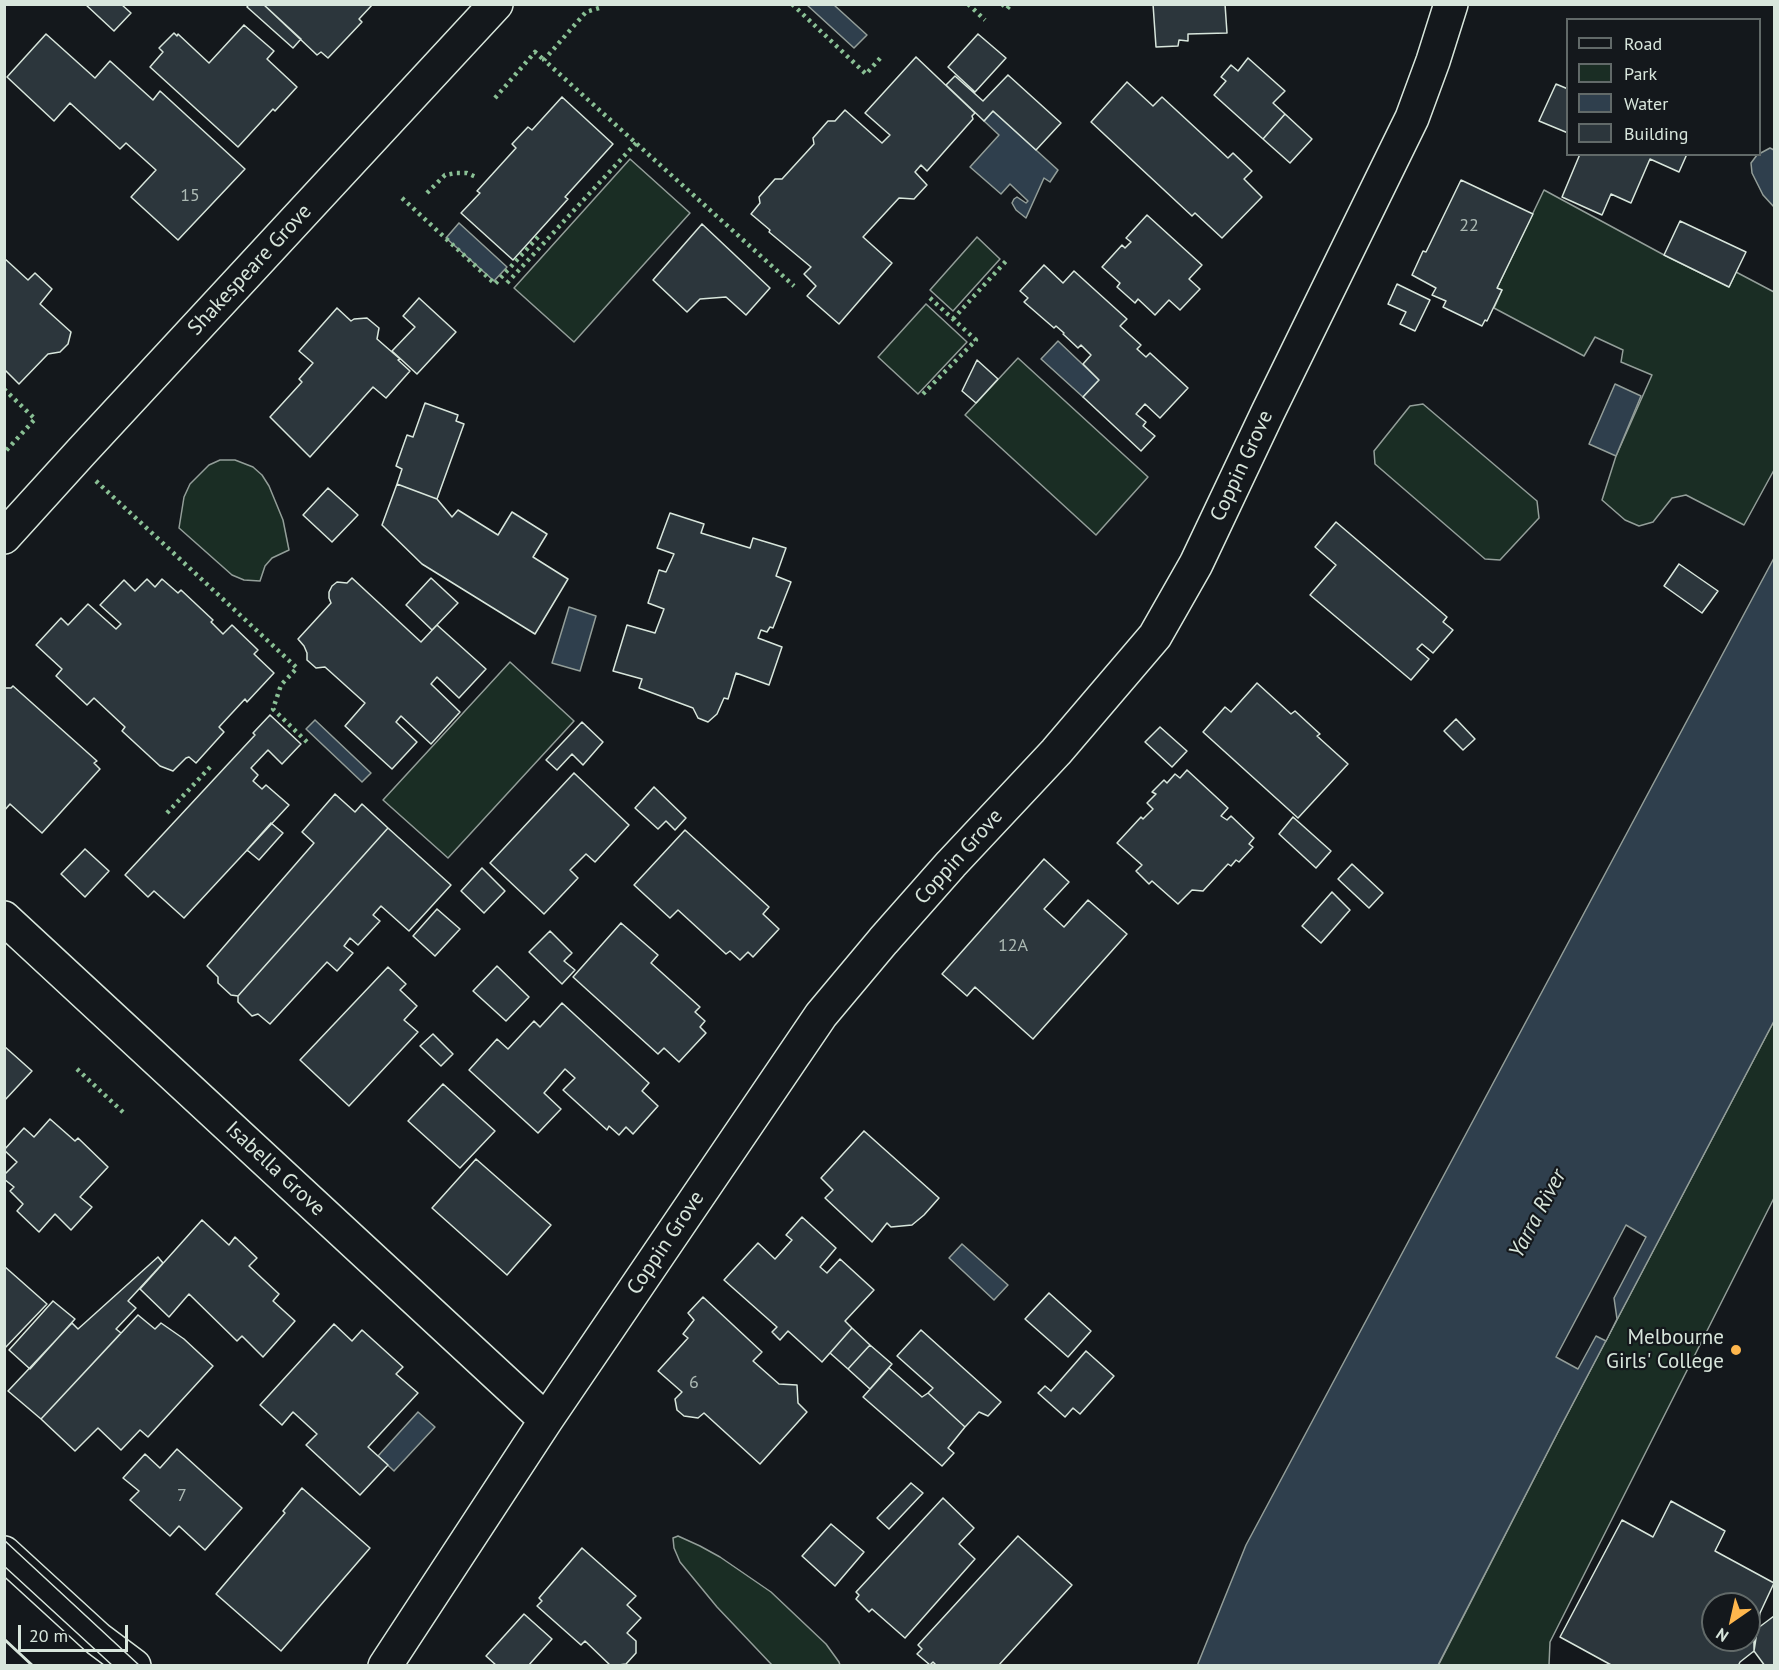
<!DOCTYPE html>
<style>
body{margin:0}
#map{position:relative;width:1779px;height:1670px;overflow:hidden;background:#14181c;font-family:"PT Sans",sans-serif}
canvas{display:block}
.frame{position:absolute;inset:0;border:6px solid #d8e6dc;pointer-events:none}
.legend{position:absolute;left:1566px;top:18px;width:195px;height:138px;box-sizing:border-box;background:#14181c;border:2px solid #626a69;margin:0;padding:8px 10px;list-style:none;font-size:18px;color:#d8e6dc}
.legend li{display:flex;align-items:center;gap:12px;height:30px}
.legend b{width:30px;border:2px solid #626a69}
.north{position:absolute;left:1701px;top:1592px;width:60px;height:60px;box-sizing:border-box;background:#14181c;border:2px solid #626a69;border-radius:50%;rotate:214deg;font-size:16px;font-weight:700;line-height:24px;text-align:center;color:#d8e6dc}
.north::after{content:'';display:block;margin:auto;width:21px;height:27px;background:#ffb74d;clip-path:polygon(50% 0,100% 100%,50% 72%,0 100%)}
.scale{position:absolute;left:18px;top:1625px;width:110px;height:27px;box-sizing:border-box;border:3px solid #d8e6dc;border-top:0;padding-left:8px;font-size:18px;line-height:21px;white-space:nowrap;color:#d8e6dc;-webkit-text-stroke:4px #14181c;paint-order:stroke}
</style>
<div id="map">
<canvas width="1779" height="1670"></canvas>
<div class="frame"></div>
<ul class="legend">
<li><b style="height:8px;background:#14181c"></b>Road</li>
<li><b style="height:16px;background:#1a2d24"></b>Park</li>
<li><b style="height:16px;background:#2f3f4d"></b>Water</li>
<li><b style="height:16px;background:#2c363c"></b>Building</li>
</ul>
<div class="north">N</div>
<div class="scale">20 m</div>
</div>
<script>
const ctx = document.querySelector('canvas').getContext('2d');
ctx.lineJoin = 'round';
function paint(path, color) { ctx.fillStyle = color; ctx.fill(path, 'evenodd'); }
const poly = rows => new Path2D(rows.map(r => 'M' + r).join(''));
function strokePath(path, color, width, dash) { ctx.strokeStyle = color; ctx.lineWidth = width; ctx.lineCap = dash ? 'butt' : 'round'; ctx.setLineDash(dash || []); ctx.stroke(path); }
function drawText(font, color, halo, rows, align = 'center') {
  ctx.font = font + ' "PT Sans",sans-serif'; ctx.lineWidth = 4.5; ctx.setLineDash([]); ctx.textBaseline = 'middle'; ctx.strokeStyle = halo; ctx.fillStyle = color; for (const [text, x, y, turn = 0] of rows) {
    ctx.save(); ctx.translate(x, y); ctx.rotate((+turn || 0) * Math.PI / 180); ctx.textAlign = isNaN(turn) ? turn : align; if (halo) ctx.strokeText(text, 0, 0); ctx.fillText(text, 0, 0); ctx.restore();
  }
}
const green = poly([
 [630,159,690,213,574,342,514,288,630,159],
 [1544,190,1664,255,1729,287,1736,272,1774,292,1774,470,1744,525,1686,495,1672,498,1653,522,1639,526,1625,520,1602,500,1616,456,1652,375,1621,362,1623,350,1595,337,1584,356,1494,308,1502,290,1497,288,1544,190],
 [977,237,1000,259,953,311,930,290,977,237],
 [926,304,967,342,918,394,878,357,926,304],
 [1018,358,1148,477,1096,535,965,415,1018,358],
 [1423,404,1537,501,1539,518,1500,560,1485,559,1375,464,1374,451,1410,406,1423,404],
 [220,460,235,460,253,467,262,475,269,486,283,520,289,550,272,558,265,566,260,581,244,580,232,575,179,528,184,497,190,484,209,465,220,460],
 [510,662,574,721,448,858,383,800,510,662],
 [1774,1021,1774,1198,1550,1642,1549,1665,1438,1666,1560,1428,1774,1021],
 [678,1536,700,1546,720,1557,771,1592,826,1644,839,1662,840,1665,772,1665,717,1607,680,1562,674,1548,673,1538,678,1536]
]);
const water = poly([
 [807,5,834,5,867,35,854,48,807,5],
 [993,111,1058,170,1050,182,1044,178,1026,218,1016,210,1012,203,1014,199,1017,197,1026,203,1028,201,1010,184,1001,194,970,167,999,135,984,121,993,111],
 [1770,148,1774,150,1774,207,1763,195,1752,173,1751,163,1757,155,1770,148],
 [459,223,507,267,494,281,446,238,459,223],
 [1058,341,1099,380,1083,397,1041,359,1058,341],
 [1615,384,1641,396,1616,456,1589,444,1615,384],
 [1774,558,1774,1021,1560,1428,1438,1665,1197,1666,1246,1545,1774,558],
 [569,607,596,616,580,671,552,663,569,607],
 [315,720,371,773,362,782,306,729,315,720],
 [962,1244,1008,1285,994,1300,949,1258,962,1244],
 [418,1412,435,1427,394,1471,378,1456,418,1412]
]);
const pier = poly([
 [1626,1225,1646,1237,1614,1298,1617,1319,1606,1341,1596,1336,1578,1369,1556,1357,1626,1225]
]);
const building = poly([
 [85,4,121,4,131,13,114,31,85,4],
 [249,4,263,4,301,39,293,48,247,7,249,4],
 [263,4,373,4,359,19,362,22,328,58,321,52,317,55,263,4],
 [1153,4,1225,4,1227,33,1188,34,1188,41,1179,40,1178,46,1156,47,1153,4],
 [244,25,274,51,267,59,297,87,275,111,273,109,238,147,150,67,163,52,159,48,174,33,177,36,178,34,209,63,244,25],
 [46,34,95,78,110,61,153,100,160,91,245,169,178,240,131,197,156,170,126,143,120,149,70,103,54,121,7,77,46,34],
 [978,34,1006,58,975,92,948,67,978,34],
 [916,57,975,113,972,116,973,119,927,171,921,165,915,172,927,185,914,199,899,198,863,237,892,263,839,324,807,296,816,286,804,274,811,267,769,232,770,230,751,214,760,203,759,197,775,179,782,179,814,144,813,138,828,121,835,121,845,110,882,143,890,135,865,113,916,57],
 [1248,58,1285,91,1273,103,1285,114,1263,139,1214,95,1226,81,1221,77,1231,65,1238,71,1248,58],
 [1008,75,1061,123,1036,150,993,111,984,121,946,85,955,76,983,101,1008,75],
 [1127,82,1153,106,1162,97,1228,158,1233,153,1252,171,1244,179,1262,197,1222,238,1195,213,1192,216,1091,122,1127,82],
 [1556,84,1568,89,1568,133,1539,121,1556,84],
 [562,97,613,144,565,197,568,199,513,260,461,213,480,193,477,191,516,148,512,144,528,127,532,130,562,97],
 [1285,114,1312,139,1290,163,1263,139,1285,114],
 [1580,154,1687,154,1679,172,1650,159,1631,203,1611,194,1602,215,1562,197,1580,154],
 [1461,180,1533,214,1497,288,1502,290,1487,321,1485,320,1482,326,1443,307,1446,301,1432,295,1436,288,1412,275,1423,251,1426,252,1461,180],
 [1147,215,1202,265,1189,279,1200,289,1180,310,1169,300,1155,315,1138,299,1135,303,1117,287,1120,283,1102,267,1122,245,1125,248,1131,242,1126,238,1147,215],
 [1680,221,1746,252,1729,287,1664,255,1680,221],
 [702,224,770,288,746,315,726,297,700,299,687,312,653,280,702,224],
 [4,258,28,280,35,273,52,289,40,304,71,332,68,344,60,352,48,354,19,384,4,369,4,258],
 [1044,265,1063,283,1074,271,1127,319,1120,326,1141,345,1137,349,1146,357,1150,353,1188,388,1160,418,1145,404,1136,414,1146,422,1143,426,1155,436,1141,451,1083,397,1099,380,1083,364,1091,355,1081,345,1078,348,1063,334,1064,333,1056,326,1054,328,1024,302,1028,298,1020,291,1044,265],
 [1397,284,1430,300,1415,331,1400,324,1406,312,1388,304,1397,284],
 [419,298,456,332,417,374,392,351,415,327,403,316,419,298],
 [337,308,351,321,354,319,367,318,379,328,377,339,400,359,398,360,410,371,386,398,373,387,310,457,270,417,302,382,299,379,313,363,299,351,337,308],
 [977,360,998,379,976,403,962,391,977,360],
 [425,403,458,415,456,421,464,424,437,499,397,484,402,469,396,466,407,435,413,437,425,403],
 [397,484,437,499,452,517,458,510,498,535,512,512,547,534,533,557,568,579,535,634,422,564,382,525,397,484],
 [328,488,358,515,332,542,303,515,328,488],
 [670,513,704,524,701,533,750,548,753,538,786,548,776,576,791,582,773,628,770,627,767,632,761,630,758,638,782,647,769,685,736,673,728,699,724,698,717,714,708,722,698,718,693,708,639,688,642,679,613,671,627,625,655,633,664,609,648,603,659,570,666,572,674,554,657,548,670,513],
 [1336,522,1447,617,1443,622,1453,630,1433,653,1422,644,1417,649,1429,659,1411,680,1310,595,1336,565,1315,547,1336,522],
 [1679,564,1718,591,1702,613,1664,586,1679,564],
 [352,578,421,642,437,625,486,669,459,698,437,677,431,684,460,712,431,744,401,716,396,722,417,742,392,769,345,726,365,703,325,667,316,668,307,660,307,653,304,646,298,639,331,603,329,598,329,592,332,586,337,582,347,583,352,578],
 [431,578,458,603,432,630,406,605,431,578],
 [147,579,155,587,162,579,178,593,181,590,213,620,211,622,223,634,232,625,258,650,254,654,274,673,247,702,245,699,219,727,224,732,196,763,189,757,186,758,173,771,160,766,122,731,125,727,94,698,87,705,56,676,62,669,36,645,61,618,68,625,88,604,116,629,121,624,100,605,124,580,135,591,147,579],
 [1257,683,1291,714,1295,711,1320,734,1317,736,1348,764,1298,818,1203,732,1225,707,1231,712,1257,683],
 [13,686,97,761,94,763,100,769,42,833,10,804,4,811,4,688,11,688,13,686],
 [270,715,301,744,282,764,268,750,251,768,258,775,253,781,262,789,266,785,289,805,184,918,154,891,148,897,125,875,255,735,253,733,270,715],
 [1456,719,1475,739,1463,750,1444,731,1456,719],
 [582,722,603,742,583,765,572,754,557,770,546,760,582,722],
 [1160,727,1187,751,1172,767,1145,742,1160,727],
 [1187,770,1228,808,1221,816,1227,820,1231,816,1254,838,1249,844,1253,847,1239,862,1236,860,1231,866,1228,864,1203,891,1192,890,1178,904,1152,881,1149,884,1136,871,1142,865,1117,843,1141,817,1143,819,1153,809,1147,803,1156,794,1152,792,1164,780,1167,783,1175,774,1180,778,1187,770],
 [574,773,629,825,595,862,586,854,570,870,578,878,544,914,490,863,574,773],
 [654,787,686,818,675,830,666,821,658,829,635,808,654,787],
 [335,794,355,812,362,804,388,828,238,996,231,995,218,983,218,977,207,966,314,843,302,832,335,794],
 [1293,817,1331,851,1316,868,1279,834,1293,817],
 [271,823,283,833,259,860,247,850,271,823],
 [388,828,451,885,409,931,381,906,373,915,380,921,358,945,350,938,344,946,353,953,337,971,327,962,270,1024,258,1014,252,1016,238,1002,238,996,388,828],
 [685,830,769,907,763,914,779,929,753,957,748,952,740,960,730,951,726,954,678,910,670,918,634,885,685,830],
 [85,849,109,871,85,897,61,874,85,849],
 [1044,859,1069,882,1044,909,1064,927,1088,900,1127,934,1033,1039,975,987,967,996,942,974,1044,859],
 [1352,864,1383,893,1369,908,1338,879,1352,864],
 [482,868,505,891,484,913,461,891,482,868],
 [1332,892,1350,910,1321,943,1302,926,1332,892],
 [437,909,460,929,435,956,413,936,437,909],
 [621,923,658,955,651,963,700,1007,695,1012,705,1021,700,1027,706,1033,679,1062,664,1048,658,1054,573,977,621,923],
 [550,931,572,953,564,961,575,970,562,984,529,952,550,931],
 [497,966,529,997,506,1021,473,991,497,966],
 [388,967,406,984,400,990,417,1006,404,1020,418,1032,349,1106,300,1060,388,967],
 [562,1003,649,1083,642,1091,658,1106,633,1134,626,1127,619,1135,609,1126,607,1130,563,1090,575,1078,565,1069,544,1093,561,1109,538,1133,469,1070,497,1039,508,1049,534,1021,540,1027,562,1003],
 [433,1034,453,1054,441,1066,420,1046,433,1034],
 [4,1046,32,1071,4,1101,4,1046],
 [443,1084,495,1131,460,1168,408,1121,443,1084],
 [50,1119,75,1141,78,1138,108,1167,80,1197,92,1207,71,1230,55,1214,39,1232,17,1211,23,1204,10,1191,14,1187,4,1179,4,1175,17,1162,4,1150,24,1128,34,1137,50,1119],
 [864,1131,939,1198,924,1215,912,1225,891,1227,887,1223,872,1242,825,1198,833,1190,821,1178,864,1131],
 [476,1159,551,1225,507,1275,432,1208,476,1159],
 [802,1217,836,1248,820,1267,827,1273,840,1259,874,1290,845,1321,852,1328,822,1362,788,1331,780,1340,772,1332,777,1327,724,1280,758,1243,775,1259,792,1240,786,1235,802,1217],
 [202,1220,229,1245,235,1237,257,1258,249,1266,279,1294,273,1301,295,1321,263,1357,242,1336,237,1341,189,1294,169,1317,140,1289,202,1220],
 [158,1257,163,1263,128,1301,136,1308,116,1329,121,1333,41,1419,8,1391,72,1323,78,1329,158,1257],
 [4,1266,47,1304,4,1349,4,1266],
 [1049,1293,1091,1331,1068,1357,1025,1319,1049,1293],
 [703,1297,762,1352,753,1361,779,1384,797,1385,798,1403,807,1412,760,1464,704,1413,698,1418,684,1416,677,1410,675,1399,682,1392,658,1371,688,1338,683,1334,694,1320,688,1313,703,1297],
 [53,1301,75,1319,30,1369,9,1350,53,1301],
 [138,1315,155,1329,161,1323,184,1339,213,1366,148,1437,140,1430,121,1450,98,1428,75,1451,41,1419,138,1315],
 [334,1324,352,1341,362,1330,403,1367,396,1374,418,1393,368,1447,388,1465,360,1495,306,1445,317,1434,293,1412,282,1425,260,1405,334,1324],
 [852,1328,870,1345,848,1369,830,1353,852,1328],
 [921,1330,1001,1402,988,1416,979,1412,965,1427,928,1393,933,1388,897,1356,921,1330],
 [870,1345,892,1364,870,1389,848,1369,870,1345],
 [1086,1351,1114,1376,1080,1414,1073,1408,1065,1417,1038,1393,1045,1386,1051,1391,1086,1351],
 [889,1368,922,1397,928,1393,965,1427,948,1448,954,1453,942,1466,863,1397,889,1368],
 [177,1449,242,1508,205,1550,179,1526,170,1536,130,1500,139,1491,123,1478,145,1454,160,1468,177,1449],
 [911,1483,923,1493,889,1529,877,1518,911,1483],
 [302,1488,370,1548,281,1651,216,1594,285,1513,283,1511,302,1488],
 [943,1498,974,1528,959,1544,975,1559,905,1638,872,1609,869,1612,856,1599,859,1595,856,1592,943,1498],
 [1671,1501,1725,1531,1715,1551,1774,1583,1760,1613,1754,1651,1740,1662,1738,1666,1613,1666,1560,1637,1622,1520,1653,1537,1671,1501],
 [1713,1604,1749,1604,1749,1640,1713,1640,1713,1604],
 [831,1524,864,1552,835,1586,802,1556,831,1524],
 [1018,1536,1072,1585,998,1666,937,1666,933,1662,930,1665,917,1654,922,1649,918,1645,1018,1536],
 [582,1548,636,1596,627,1605,641,1618,627,1633,636,1641,636,1653,626,1664,611,1666,585,1641,581,1645,537,1606,542,1601,539,1598,582,1548],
 [524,1614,552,1639,528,1666,497,1666,486,1656,524,1614],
 [1774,1616,1774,1666,1765,1666,1754,1651,1754,1631,1774,1616]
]);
const minor = poly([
 [4,537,82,451,496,4],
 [4,918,546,1420],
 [385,1666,546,1420,821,1015,883,941,951,864,1056,752,1155,636,1196,564,1268,412,1412,118,1433,61,1451,4]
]);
const major = poly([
 [4,1553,98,1639,134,1666]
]);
const tram = poly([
 [4,1540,140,1666],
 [4,1566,113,1666]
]);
const hedge = poly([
 [792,4,866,74,883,55],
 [968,4,985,20],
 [1002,4,1007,9,1011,4],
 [599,8,586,12,544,60,794,286],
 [495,98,535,52,544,60],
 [427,193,445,175,456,173,467,173,476,177],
 [402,198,495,284,538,237],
 [507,283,636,143],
 [953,319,1006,261],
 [4,389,35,419,4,453],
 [923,394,976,340,930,298],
 [96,481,297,668,281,685,273,709,308,743],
 [167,813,212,765],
 [77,1069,125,1114]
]);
const wall = poly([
 [4,1639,33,1666]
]);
const markers = [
 [1736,1350,6,"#ffb74d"]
];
const numberNames = [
 ["15",190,196],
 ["22",1469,226],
 ["12A",1013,946],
 ["6",694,1383],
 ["7",182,1496]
];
const streetNames = [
 ["Shakespeare Grove",250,270,-47],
 ["Coppin Grove",1242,466,-65],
 ["Coppin Grove",959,857,-48],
 ["Isabella Grove",275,1169,43],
 ["Coppin Grove",666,1243,-56]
];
const poiNames = [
 ["Melbourne",1724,1338],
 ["Girls' College",1724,1362]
];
const waterNames = [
 ["Yarra River",1538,1214,-62]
];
paint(green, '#1a2d24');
strokePath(green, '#939e99', 1.5);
paint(water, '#2f3f4d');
strokePath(water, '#939e99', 1.5);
paint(pier, '#14181c');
strokePath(pier, '#939e99', 1.5);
paint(building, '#2c363c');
strokePath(building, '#d8e6dc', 1.5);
strokePath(minor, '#d8e6dc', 36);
strokePath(major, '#d8e6dc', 36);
strokePath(minor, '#14181c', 33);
strokePath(major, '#14181c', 33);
strokePath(tram, '#d8e6dc', 1.5);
strokePath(hedge, '#8ac095', 4.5, [3, 4.5]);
strokePath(wall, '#d8e6dc', 3);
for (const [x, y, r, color] of markers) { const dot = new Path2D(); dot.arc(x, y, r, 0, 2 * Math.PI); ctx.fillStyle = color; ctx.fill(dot); strokePath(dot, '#14181c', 2); }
drawText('18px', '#adbab4', null, numberNames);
drawText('21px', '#d8e6dc', '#14181c', streetNames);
drawText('21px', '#d8e6dc', '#14181c', poiNames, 'right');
drawText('italic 22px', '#d8e6dc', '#14181c', waterNames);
</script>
